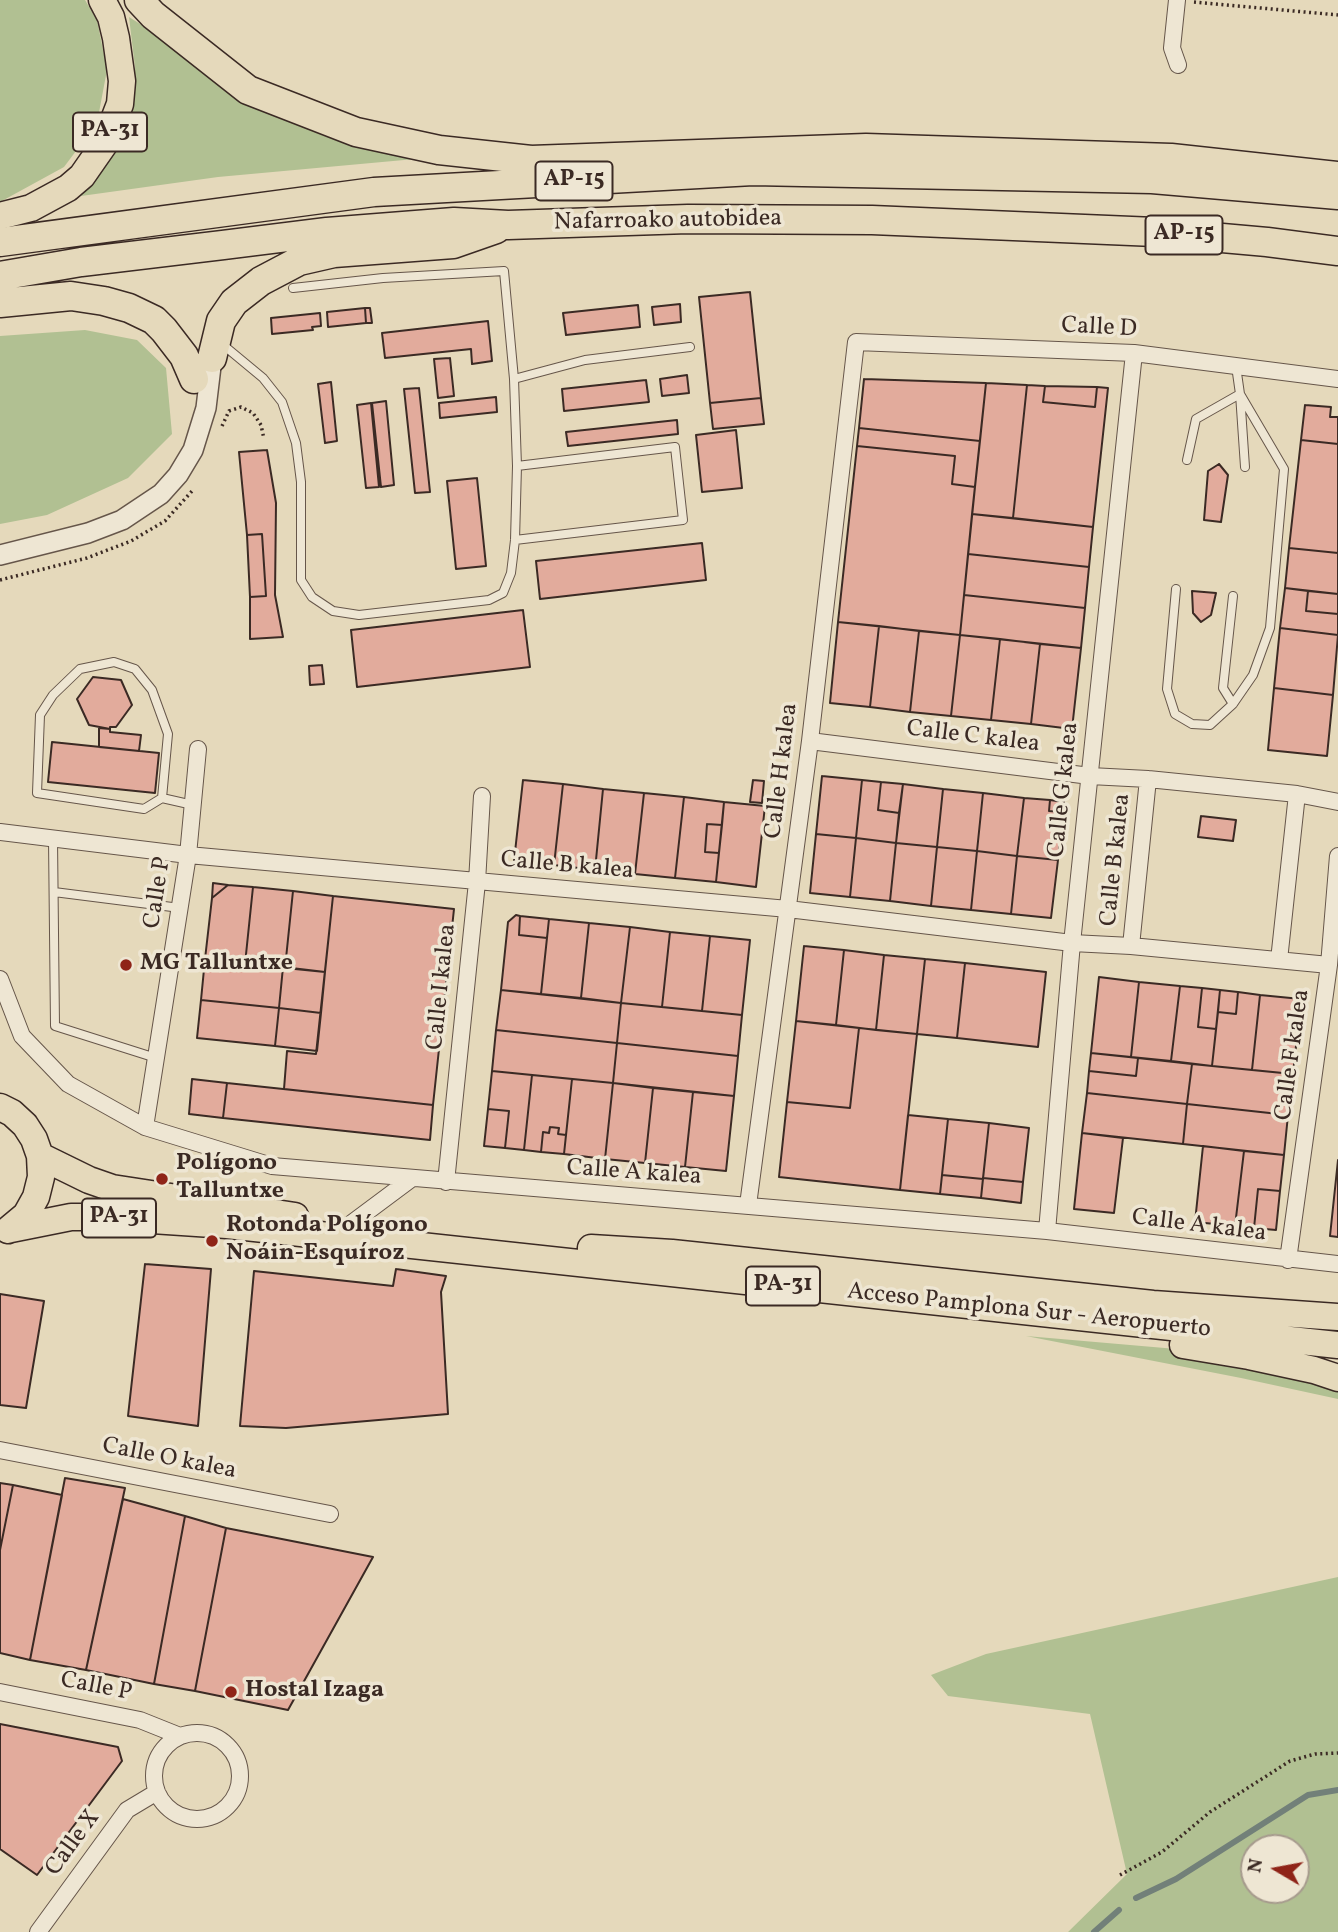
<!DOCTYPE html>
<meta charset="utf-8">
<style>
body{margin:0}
#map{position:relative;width:1338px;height:1932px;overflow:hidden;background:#e5d9bb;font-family:Vollkorn,serif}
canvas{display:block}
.north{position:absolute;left:1240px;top:1834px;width:70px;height:70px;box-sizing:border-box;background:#eee6d3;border:2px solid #a69b8d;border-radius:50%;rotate:280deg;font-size:19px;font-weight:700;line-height:28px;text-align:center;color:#3b2a24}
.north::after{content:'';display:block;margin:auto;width:24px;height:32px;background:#8f2418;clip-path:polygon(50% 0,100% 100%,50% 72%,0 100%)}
</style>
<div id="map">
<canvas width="1338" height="1932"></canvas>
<div class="north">N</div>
</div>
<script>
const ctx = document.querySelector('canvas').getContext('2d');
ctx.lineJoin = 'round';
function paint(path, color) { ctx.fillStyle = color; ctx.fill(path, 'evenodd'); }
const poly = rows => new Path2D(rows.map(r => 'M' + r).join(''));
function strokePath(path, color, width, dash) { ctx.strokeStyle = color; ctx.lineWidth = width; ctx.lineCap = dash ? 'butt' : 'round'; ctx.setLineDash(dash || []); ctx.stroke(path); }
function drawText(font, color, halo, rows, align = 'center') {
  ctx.font = font + ' Vollkorn,serif'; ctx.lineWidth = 7; ctx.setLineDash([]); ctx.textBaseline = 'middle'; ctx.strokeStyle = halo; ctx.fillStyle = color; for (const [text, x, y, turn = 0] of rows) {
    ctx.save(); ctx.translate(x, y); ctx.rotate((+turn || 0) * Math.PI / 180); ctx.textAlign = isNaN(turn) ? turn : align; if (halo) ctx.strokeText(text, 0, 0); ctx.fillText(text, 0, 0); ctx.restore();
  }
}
const green = poly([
 [0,0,85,0,97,20,107,70,97,123,64,167,0,202],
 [129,17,156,34,202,73,271,112,324,136,415,159,218,177,81,196,103,170,124,126,135,67],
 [85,330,137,340,166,368,172,434,128,478,47,515,0,524,0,336],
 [1026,1336,1338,1363,1338,1399,1241,1378],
 [1338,1577,1338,1932,1068,1932,1127,1874,1090,1714,948,1696,931,1675,986,1654],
 [1254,1848,1296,1848,1296,1890,1254,1890]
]);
const stream = poly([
 [1136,1898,1176,1879,1308,1795,1338,1790],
 [1094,1932,1119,1910]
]);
const building = poly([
 [750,292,761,398,710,403,699,297,750,292],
 [680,304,681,322,654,325,652,307,680,304],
 [638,305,640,327,566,335,563,313,638,305],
 [365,308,366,323,328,327,327,312,365,308],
 [365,308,370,308,372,323,366,323,365,308],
 [320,313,321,326,312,327,313,330,272,334,271,318,320,313],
 [488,321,492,361,472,364,471,349,385,358,382,333,488,321],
 [450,358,454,396,438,398,434,359,450,358],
 [687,375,689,393,662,396,660,379,687,375],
 [864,379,986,383,980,441,859,428,864,379],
 [646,380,649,402,564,411,562,389,646,380],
 [331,382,337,441,325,443,318,384,331,382],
 [986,383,1027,385,1013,518,972,514,986,383],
 [1027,385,1045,386,1043,402,1095,407,1097,387,1108,388,1093,527,1013,518,1027,385],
 [1045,386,1097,387,1095,407,1043,402,1045,386],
 [419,388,430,492,415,493,404,389,419,388],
 [496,397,497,412,440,418,439,403,496,397],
 [761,398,764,424,713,429,710,403,761,398],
 [386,401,394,485,381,487,372,403,386,401],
 [371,403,379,487,366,488,357,405,371,403],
 [1305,405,1331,407,1330,417,1338,417,1338,444,1301,440,1305,405],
 [677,420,678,434,568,446,566,432,677,420],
 [859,428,980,441,975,487,952,484,955,456,857,446,859,428],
 [736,430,742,488,702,492,696,435,736,430],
 [1301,440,1338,444,1338,553,1289,548,1301,440],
 [857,446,955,456,952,484,975,487,960,635,838,622,857,446],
 [267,450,276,503,275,595,283,637,250,639,250,597,266,596,262,534,247,535,239,452,267,450],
 [1219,464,1228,475,1221,522,1204,520,1208,471,1219,464],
 [477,478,486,566,456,569,447,481,477,478],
 [972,514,1093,527,1089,567,968,554,972,514],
 [262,534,266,596,250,597,247,535,262,534],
 [702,543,706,580,540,599,536,561,702,543],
 [1289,548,1338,553,1338,594,1285,588,1289,548],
 [968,554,1089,567,1085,608,964,595,968,554],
 [1285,588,1308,591,1306,611,1338,614,1338,635,1280,628,1285,588],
 [1192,591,1216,593,1211,615,1201,622,1193,613,1192,591],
 [1308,591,1338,594,1338,614,1306,611,1308,591],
 [964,595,1085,608,1081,648,960,635,964,595],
 [523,610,530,667,357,687,351,630,523,610],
 [838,622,879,626,870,707,830,703,838,622],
 [879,626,919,631,910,712,870,707,879,626],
 [1280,628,1338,635,1333,695,1274,688,1280,628],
 [919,631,960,635,951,716,910,712,919,631],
 [960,635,1000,639,991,720,951,716,960,635],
 [1000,639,1040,644,1031,724,991,720,1000,639],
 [1040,644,1081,648,1072,729,1031,724,1040,644],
 [322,665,324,684,310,685,309,666,322,665],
 [93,677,121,680,132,705,116,727,110,727,110,729,89,725,77,699,93,677],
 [1274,688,1333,695,1327,756,1268,750,1274,688],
 [99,728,110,729,110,732,141,735,139,751,99,747,99,728],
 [52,742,159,753,155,793,48,782,52,742],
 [822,776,862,780,856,838,816,834,822,776],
 [523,780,563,784,554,865,514,861,523,780],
 [753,780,764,781,762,803,750,802,753,780],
 [862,780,881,782,878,810,899,813,896,843,856,838,862,780],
 [881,782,903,784,899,813,878,810,881,782],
 [563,784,603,789,595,870,554,865,563,784],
 [903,784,943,789,937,847,896,843,903,784],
 [603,789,644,793,635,874,595,870,603,789],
 [943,789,983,793,977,851,937,847,943,789],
 [644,793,684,797,675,878,635,874,644,793],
 [983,793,1024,798,1017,856,977,851,983,793],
 [684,797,724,802,722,825,707,824,705,852,719,853,716,882,675,878,684,797],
 [1024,798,1050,800,1049,811,1063,812,1058,860,1017,856,1024,798],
 [1050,800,1064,802,1063,812,1049,811,1050,800],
 [724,802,765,806,756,887,716,882,724,802],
 [1201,816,1236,820,1233,841,1198,837,1201,816],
 [707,824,722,825,719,853,705,852,707,824],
 [816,834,856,838,850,897,810,893,816,834],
 [856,838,896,843,890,901,850,897,856,838],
 [896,843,937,847,931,906,890,901,896,843],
 [937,847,977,851,971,910,931,906,937,847],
 [977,851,1017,856,1011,914,971,910,977,851],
 [1017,856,1058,860,1051,918,1011,914,1017,856],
 [213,883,228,885,212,898,213,883],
 [228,885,253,887,245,964,205,959,212,898,228,885],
 [253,887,293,891,285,968,245,964,253,887],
 [293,891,333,896,325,972,285,968,293,891],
 [333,896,454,909,433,1105,284,1089,287,1051,316,1054,333,896],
 [516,915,520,916,519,935,547,938,541,994,501,990,508,922,516,915],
 [520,916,549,919,547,938,519,935,520,916],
 [549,919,589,923,581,998,541,994,549,919],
 [589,923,630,927,621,1003,581,998,589,923],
 [630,927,670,932,662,1007,621,1003,630,927],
 [670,932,710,936,702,1011,662,1007,670,932],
 [710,936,750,940,742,1015,702,1011,710,936],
 [804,946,844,950,836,1025,796,1021,804,946],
 [844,950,884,955,876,1030,836,1025,844,950],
 [884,955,925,959,917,1034,876,1030,884,955],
 [205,959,283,967,279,1008,201,1000,205,959],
 [925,959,965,963,957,1038,917,1034,925,959],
 [965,963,1046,972,1038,1047,957,1038,965,963],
 [283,967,325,972,321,1013,279,1008,283,967],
 [1099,977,1139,982,1131,1057,1091,1053,1099,977],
 [1139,982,1180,986,1171,1061,1131,1057,1139,982],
 [1180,986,1202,988,1198,1027,1216,1029,1212,1066,1171,1061,1180,986],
 [1202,988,1220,990,1216,1029,1198,1027,1202,988],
 [501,990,621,1003,617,1043,496,1030,501,990],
 [1220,990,1238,992,1236,1014,1218,1012,1220,990],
 [1238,992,1260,995,1252,1070,1212,1066,1218,1012,1236,1014,1238,992],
 [1260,995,1301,999,1293,1074,1252,1070,1260,995],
 [201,1000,279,1008,275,1046,197,1038,201,1000],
 [621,1003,742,1015,738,1056,617,1043,621,1003],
 [279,1008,321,1013,317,1051,275,1046,279,1008],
 [796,1021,859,1028,850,1108,787,1102,796,1021],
 [859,1028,917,1034,900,1190,779,1177,787,1102,850,1108,859,1028],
 [496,1030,617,1043,613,1083,492,1071,496,1030],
 [617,1043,738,1056,734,1096,613,1083,617,1043],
 [1091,1053,1138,1058,1136,1076,1089,1071,1091,1053],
 [1138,1058,1192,1064,1187,1104,1087,1093,1089,1071,1136,1076,1138,1058],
 [1192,1064,1293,1074,1288,1115,1187,1104,1192,1064],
 [492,1071,532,1075,524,1150,505,1148,509,1111,488,1109,492,1071],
 [532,1075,572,1079,566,1135,558,1134,559,1128,550,1127,549,1133,543,1132,541,1152,524,1150,532,1075],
 [192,1079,227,1083,223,1118,189,1114,192,1079],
 [572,1079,613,1083,605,1159,564,1154,572,1079],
 [227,1083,433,1105,430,1140,223,1118,227,1083],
 [613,1083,653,1088,645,1163,605,1159,613,1083],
 [653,1088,693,1092,685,1167,645,1163,653,1088],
 [693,1092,734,1096,726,1171,685,1167,693,1092],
 [1087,1093,1187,1104,1183,1144,1082,1133,1087,1093],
 [1187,1104,1288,1115,1284,1155,1183,1144,1187,1104],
 [488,1109,509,1111,505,1148,484,1146,488,1109],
 [908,1115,948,1119,940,1194,900,1190,908,1115],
 [948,1119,989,1123,983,1179,942,1175,948,1119],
 [989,1123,1029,1128,1023,1182,983,1178,989,1123],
 [550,1127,559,1128,558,1134,566,1135,564,1154,541,1152,543,1132,549,1133,550,1127],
 [1082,1133,1123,1138,1114,1213,1074,1209,1082,1133],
 [1203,1146,1244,1151,1235,1226,1195,1222,1203,1146],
 [1244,1151,1284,1155,1280,1191,1258,1189,1254,1228,1235,1226,1244,1151],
 [1338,1160,1338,1237,1330,1236,1338,1160],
 [942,1175,983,1179,981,1198,940,1194,942,1175],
 [983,1178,1023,1182,1021,1203,981,1198,983,1178],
 [1258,1189,1280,1191,1276,1230,1254,1228,1258,1189],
 [145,1264,211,1269,198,1426,128,1416,145,1264],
 [396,1269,446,1276,441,1292,448,1414,286,1428,240,1426,254,1271,393,1286,396,1269],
 [0,1294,44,1301,26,1408,0,1405,0,1294],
 [65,1478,125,1488,86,1670,30,1660,65,1478],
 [0,1483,13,1485,0,1550,0,1483],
 [13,1485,62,1495,30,1660,0,1653,0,1550,13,1485],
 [123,1499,185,1516,154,1684,86,1670,123,1499],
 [185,1516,226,1528,195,1691,154,1684,185,1516],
 [226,1528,373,1557,288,1710,195,1691,226,1528],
 [0,1724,118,1747,122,1761,37,1875,0,1849,0,1724]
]);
const path = poly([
 [1194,2,1338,15],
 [222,426,229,411,241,407,253,413,261,425,264,439],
 [0,580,87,558,131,541,165,521,193,490],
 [1120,1875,1162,1852,1210,1812,1290,1761,1315,1754,1338,1753]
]);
const service = poly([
 [222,344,263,378,282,402,296,443,301,482,301,580,312,597,333,611,359,615,489,600,503,593,511,573,515,540,517,466,514,379,504,271,383,278,293,288],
 [514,379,585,360,690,347],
 [1187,460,1196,419,1240,394,1245,467],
 [515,540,683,520,675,447,517,466],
 [1176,589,1167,689,1175,714,1192,724,1210,725,1233,704,1253,675,1270,628,1284,469,1240,394,1236,366],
 [1233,704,1223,688,1233,596],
 [162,798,144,809,37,793,40,715,53,695,80,669,114,662,135,669,152,690,168,734,162,798,193,805],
 [53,839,55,1026,156,1058],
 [54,892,180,908]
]);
const minor = poly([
 [1177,0,1172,48,1178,65],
 [810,741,1090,776,1148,779,1297,794,1338,802],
 [0,832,188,855,788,909,1072,943,1131,946,1329,965],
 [1131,946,1148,779],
 [1279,960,1297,794],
 [0,979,22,1036,68,1084,145,1127,272,1166,1047,1231,1338,1264],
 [145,1127,188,855,198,749],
 [446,1182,477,882,482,796],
 [748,1205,810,741,856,342,1134,353,1338,379],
 [352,1223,411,1179],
 [1047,1231,1072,943,1134,353],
 [1288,1260,1329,965,1338,856],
 [0,1450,330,1514],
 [0,1692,140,1720,180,1736],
 '154 1776a43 43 0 1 1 86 0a43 43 0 1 1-86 0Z',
 [38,1932,127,1810,157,1792]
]);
const tertiary = poly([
 [0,555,88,533,122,520,161,494,178,475,193,450,206,408,212,358]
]);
const trunk = poly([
 [0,216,31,208,68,188,82,176,105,143,120,104,122,81,116,38,111,17,102,0],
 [0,1107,12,1113,25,1125,34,1139,40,1156,41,1177,36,1197,26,1215,8,1230],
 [40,1156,89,1180,112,1188,295,1216],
 [11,1229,71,1217,107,1217,227,1225,1338,1345],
 [591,1248,672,1253,1153,1304,1338,1317],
 [1183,1345,1249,1356,1314,1370,1338,1378]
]);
const motorway = poly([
 [139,0,153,15,248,90,356,132,439,150,531,160,866,148,1171,158,1338,176],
 [0,242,374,192,753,171,1152,179,1338,195],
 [0,276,81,262,223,245,327,232,454,222,508,225,688,219,872,220,1155,232,1267,242,1338,251],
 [0,303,71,296,104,301,129,308,154,320,164,330,184,356,194,379],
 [212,358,221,321,234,302,261,281,299,261,334,253,453,244,496,229]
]);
const markers = [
 [126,965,7,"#8f2418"],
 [162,1179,7,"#8f2418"],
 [212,1241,7,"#8f2418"],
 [231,1692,7,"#8f2418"]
];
const shields = [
 [110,132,74],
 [574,181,77],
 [1184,235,77],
 [119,1218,74],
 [783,1286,74]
];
const shieldNames = [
 ["PA-31",110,132],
 ["AP-15",574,181],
 ["AP-15",1184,235],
 ["PA-31",119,1218],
 ["PA-31",783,1286]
];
const streetNames = [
 ["Nafarroako autobidea",668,222,-1],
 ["Calle D",1099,329,3],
 ["Calle C kalea",973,738,7],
 ["Calle H kalea",783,771,-83],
 ["Calle G kalea",1065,790,-84],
 ["Calle B kalea",1117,860,-84],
 ["Calle B kalea",567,867,5],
 ["Calle P",159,893,-81],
 ["Calle I kalea",443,987,-84],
 ["Calle F kalea",1294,1055,-82],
 ["Calle A kalea",634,1174,4],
 ["Calle A kalea",1199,1227,7],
 ["Acceso Pamplona Sur - Aeropuerto",1029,1312,6],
 ["Calle O kalea",169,1460,11],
 ["Calle P",96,1688,11],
 ["Calle X",74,1844,-54]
];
const poiNames = [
 ["MG Talluntxe",140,965],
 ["Polígono",176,1165],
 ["Talluntxe",176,1193],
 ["Rotonda Polígono",226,1227],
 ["Noáin-Esquíroz",226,1255],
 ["Hostal Izaga",245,1692]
];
paint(green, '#b1c092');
strokePath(stream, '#728079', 6);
paint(building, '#e2ab9c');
strokePath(building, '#3b2a24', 2);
strokePath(service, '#66564a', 10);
strokePath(minor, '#66564a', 18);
strokePath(tertiary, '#66564a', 22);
strokePath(trunk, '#3b2a24', 29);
strokePath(motorway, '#3b2a24', 31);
strokePath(path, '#3b2a24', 3.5, [2, 3.5]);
strokePath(service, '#eee6d3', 8);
strokePath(minor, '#eee6d3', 16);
strokePath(tertiary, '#eee6d3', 19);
strokePath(trunk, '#e5d9bb', 26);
strokePath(motorway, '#e5d9bb', 28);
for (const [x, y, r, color] of markers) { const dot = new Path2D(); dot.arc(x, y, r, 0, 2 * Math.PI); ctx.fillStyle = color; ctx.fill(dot); strokePath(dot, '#eee6d3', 2.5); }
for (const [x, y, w] of shields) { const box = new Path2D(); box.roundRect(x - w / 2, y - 19.5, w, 39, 5); ctx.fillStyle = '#eee6d3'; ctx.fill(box); strokePath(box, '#3b2a24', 2); }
drawText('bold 23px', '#3b2a24', null, shieldNames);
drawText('24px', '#3b2a24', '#eee6d3', streetNames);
drawText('bold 24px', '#3b2a24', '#eee6d3', poiNames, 'left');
</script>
